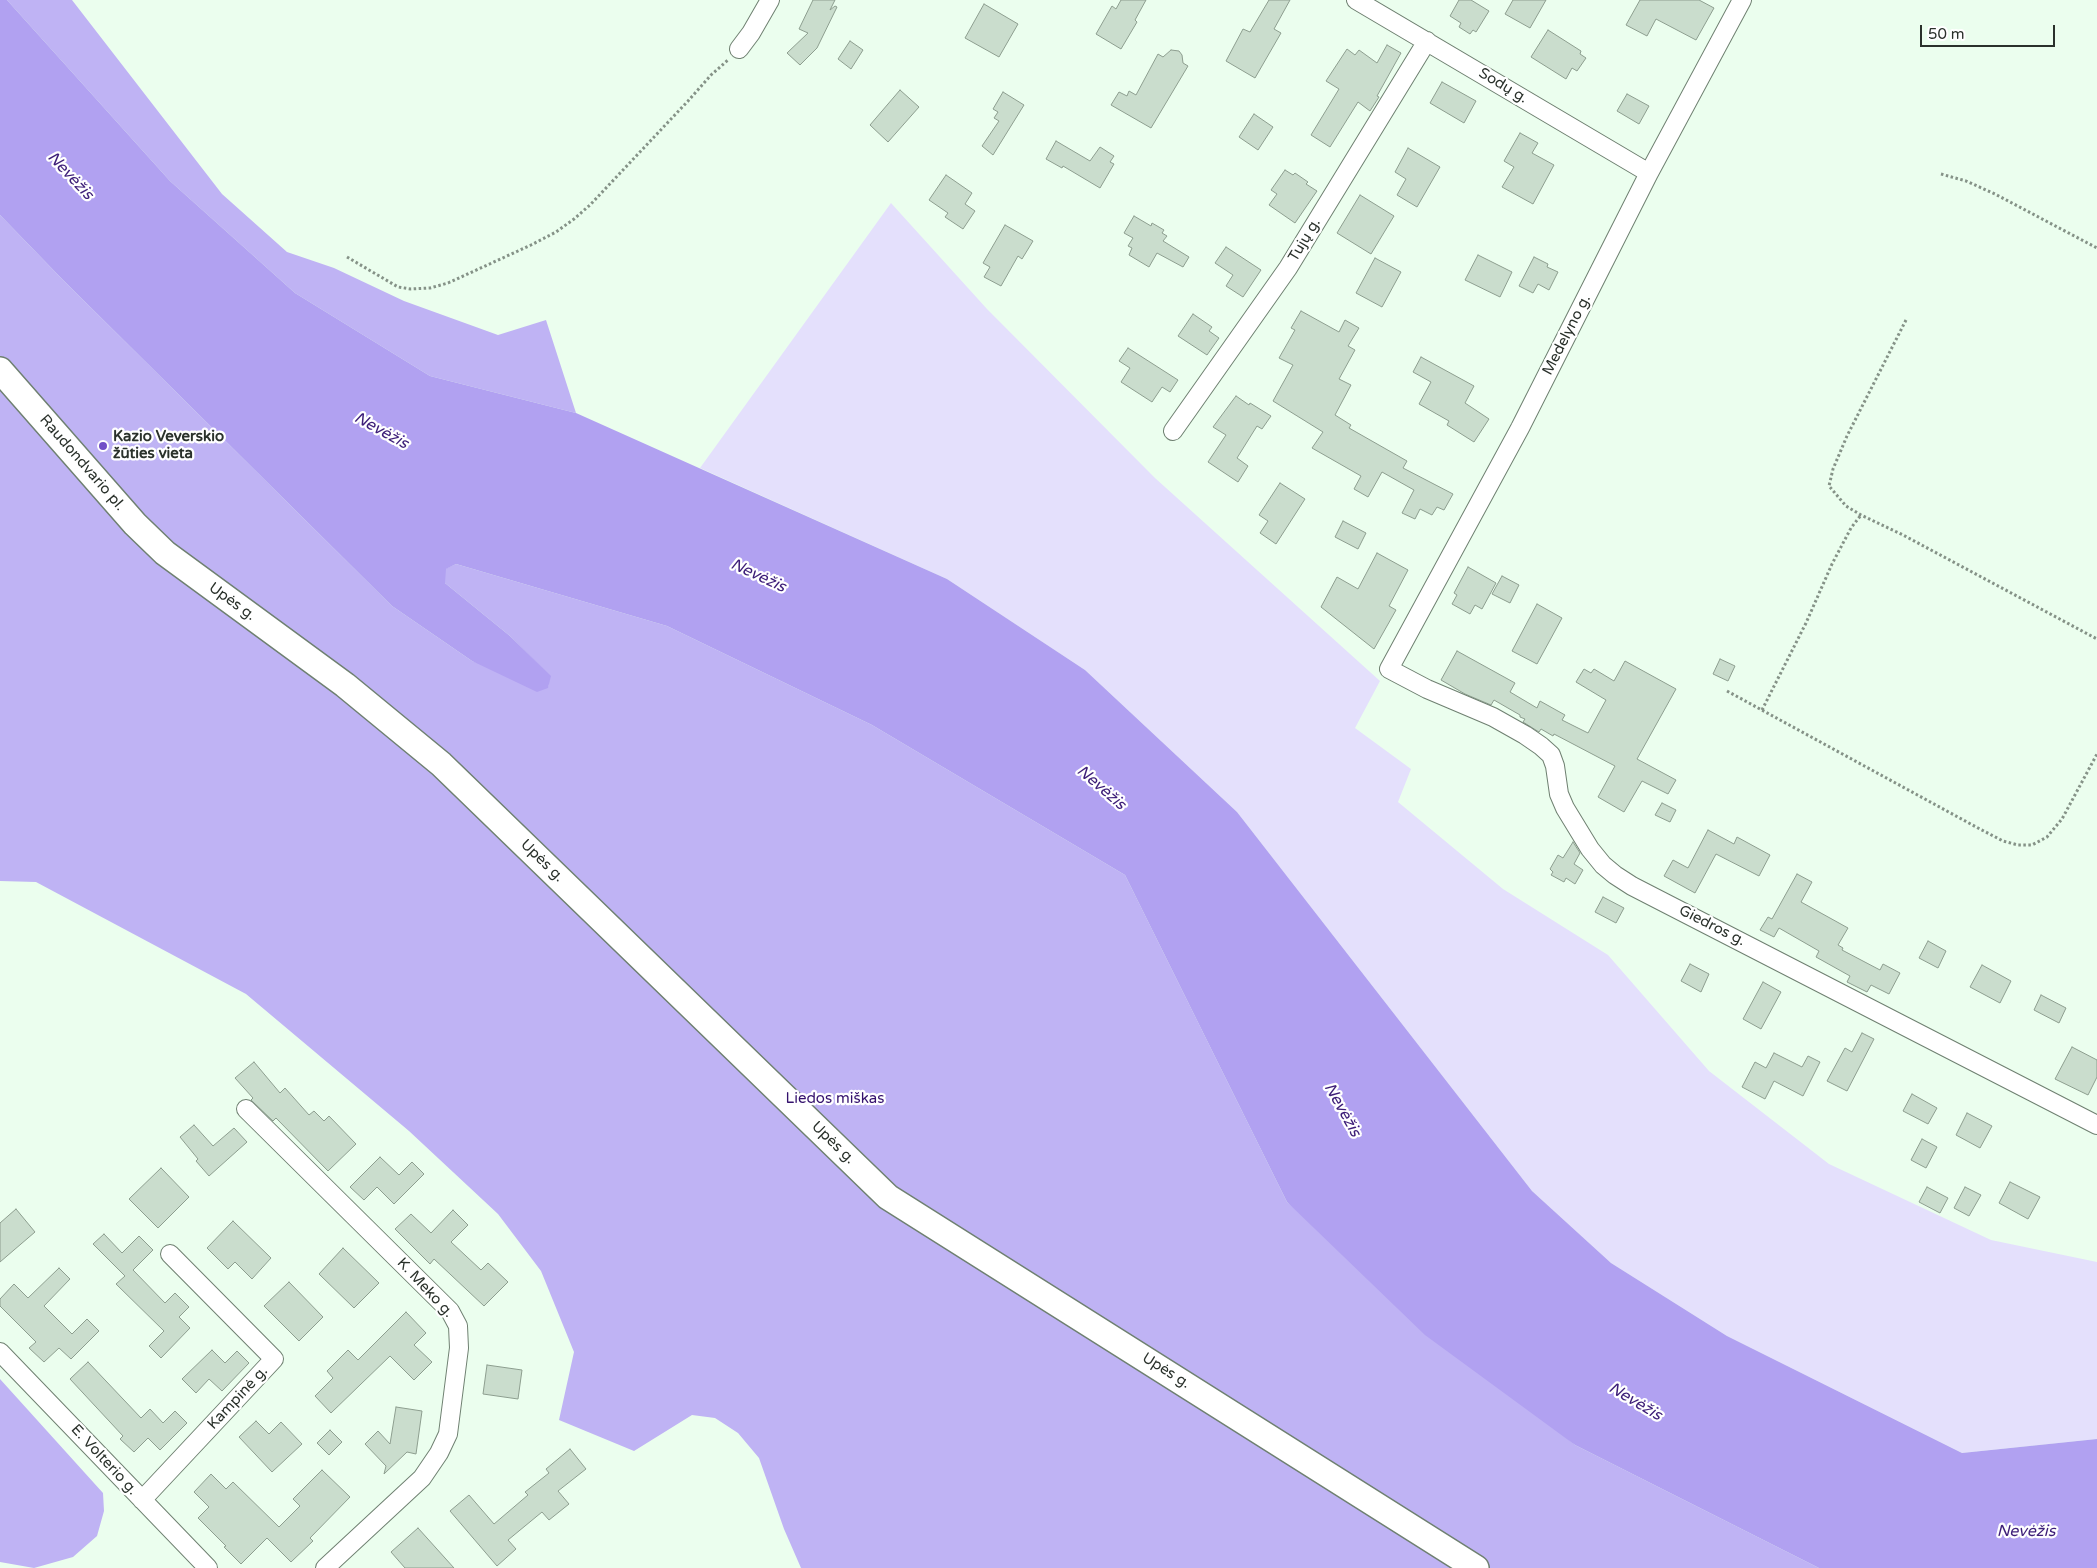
<!DOCTYPE html>
<meta charset="utf-8">
<style>
body{margin:0}
#map{position:relative;width:2097px;height:1568px;overflow:hidden;background:#ebfeee;font-family:"Varela Round",sans-serif}
canvas{display:block}
.scale{position:absolute;left:1920px;top:25px;width:135px;height:22px;box-sizing:border-box;border:2px solid #2a312b;border-top:0;padding-left:6px;font-size:15px;line-height:18px;white-space:nowrap;color:#2a312b;-webkit-text-stroke:4px #fff;paint-order:stroke}
</style>
<div id="map">
<canvas width="2097" height="1568"></canvas>
<div class="scale">50 m</div>
</div>
<script>
const ctx = document.querySelector('canvas').getContext('2d');
ctx.lineJoin = 'round';
function paint(path, color) { ctx.fillStyle = color; ctx.fill(path, 'evenodd'); }
const poly = rows => new Path2D(rows.map(r => 'M' + r).join(''));
function strokePath(path, color, width, dash) { ctx.strokeStyle = color; ctx.lineWidth = width; ctx.lineCap = dash ? 'butt' : 'round'; ctx.setLineDash(dash || []); ctx.stroke(path); }
function drawText(font, color, halo, rows, align = 'center') {
  ctx.font = font + ' "Varela Round",sans-serif'; ctx.lineWidth = 4.5; ctx.setLineDash([]); ctx.textBaseline = 'middle'; ctx.strokeStyle = halo; ctx.fillStyle = color; for (const [text, x, y, turn = 0] of rows) {
    ctx.save(); ctx.translate(x, y); ctx.rotate((+turn || 0) * Math.PI / 180); ctx.textAlign = isNaN(turn) ? turn : align; if (halo) ctx.strokeText(text, 0, 0); ctx.fillText(text, 0, 0); ctx.restore();
  }
}
const green = poly([
 [891,203,987,309,1155,478,1380,681,1355,728,1411,769,1398,802,1503,889,1608,955,1709,1071,1829,1164,1991,1240,2097,1262,2097,1439,1962,1453,1727,1336,1611,1263,1532,1191,1237,812,1085,670,947,579,700,468]
]);
const forest = poly([
 [7,0,72,0,222,194,287,252,334,268,404,301,498,335,546,320,576,413,430,376,295,293,170,181],
 [0,215,63,280,392,606,472,661,548,687,550,676,510,636,445,583,445,569,456,564,667,626,872,725,1125,875,1287,1202,1575,1445,1819,1568,801,1568,784,1529,759,1458,738,1433,715,1418,692,1415,634,1451,559,1420,574,1352,541,1271,498,1214,409,1131,246,994,36,882,0,881],
 [0,1379,103,1493,104,1511,97,1536,73,1557,34,1568,0,1562]
]);
const water = poly([
 [0,0,7,0,170,181,295,293,430,376,576,413,947,579,1085,670,1237,812,1532,1191,1611,1263,1727,1336,1962,1453,2097,1439,2097,1568,1819,1568,1575,1445,1425,1335,1287,1202,1125,875,872,725,667,626,456,564,446,569,445,583,510,636,551,676,548,688,537,692,472,661,392,606,63,280,0,215]
]);
const building = poly([
 [813,0,835,0,830,10,835,6,837,7,817,48,800,65,787,53,808,33,799,29,813,0],
 [1121,0,1146,0,1135,20,1137,22,1121,49,1096,34,1112,6,1116,9,1121,0],
 [1269,0,1290,0,1274,29,1281,33,1255,78,1226,61,1243,29,1250,32,1269,0],
 [1459,0,1471,0,1489,11,1476,32,1473,30,1470,34,1459,27,1461,23,1450,16,1459,0],
 [1513,0,1546,0,1530,28,1505,14,1513,0],
 [1640,0,1699,0,1714,8,1696,40,1656,19,1647,36,1626,25,1640,0],
 [984,4,1018,24,999,57,965,38,984,4],
 [1548,30,1581,51,1580,54,1586,58,1577,71,1572,68,1566,79,1531,57,1548,30],
 [850,41,863,50,851,69,838,59,850,41],
 [1387,45,1401,53,1377,96,1379,97,1370,111,1358,102,1330,147,1311,135,1339,89,1326,81,1347,49,1355,55,1359,50,1377,63,1387,45],
 [1171,50,1179,51,1182,55,1183,63,1188,66,1151,128,1111,105,1119,92,1127,96,1129,91,1136,95,1158,54,1163,57,1171,50],
 [1442,82,1476,101,1464,123,1430,103,1442,82],
 [900,90,919,107,888,142,870,125,900,90],
 [1003,92,1024,105,993,155,982,146,999,121,994,118,998,112,993,109,1003,92],
 [1627,94,1649,106,1639,124,1617,111,1627,94],
 [1254,114,1273,127,1258,150,1239,137,1254,114],
 [1520,133,1538,143,1532,153,1554,165,1533,204,1502,187,1514,167,1504,161,1520,133],
 [1056,141,1090,161,1100,147,1114,156,1110,162,1114,164,1100,188,1063,166,1062,168,1046,159,1056,141],
 [1408,148,1440,167,1417,207,1397,195,1406,179,1395,172,1408,148],
 [1285,170,1293,175,1295,173,1308,182,1306,184,1317,191,1295,223,1269,205,1277,194,1271,190,1285,170],
 [946,175,972,193,965,204,975,211,963,229,945,217,948,213,929,200,946,175],
 [1360,195,1394,216,1371,254,1337,233,1360,195],
 [1134,216,1151,226,1152,223,1164,230,1162,233,1167,236,1163,241,1189,257,1183,267,1157,253,1149,267,1129,255,1132,248,1128,246,1133,238,1124,233,1134,216],
 [1005,225,1033,241,1022,259,1018,256,1001,286,984,277,990,267,983,263,1005,225],
 [1226,247,1261,270,1243,297,1226,286,1233,275,1215,263,1226,247],
 [1478,255,1512,272,1500,297,1465,280,1478,255],
 [1534,257,1548,264,1547,267,1558,272,1549,290,1538,284,1533,293,1519,286,1534,257],
 [1375,258,1401,272,1382,307,1356,293,1375,258],
 [1301,311,1339,332,1345,320,1359,328,1348,346,1355,350,1339,379,1351,385,1335,415,1351,425,1349,428,1407,461,1403,468,1453,494,1444,510,1437,507,1432,515,1420,509,1415,519,1402,513,1414,490,1382,472,1368,497,1354,489,1361,476,1312,448,1323,432,1273,401,1293,365,1279,358,1295,330,1291,328,1301,311],
 [1193,314,1212,327,1209,331,1219,338,1207,355,1178,336,1193,314],
 [1128,348,1178,380,1170,392,1162,387,1152,402,1121,382,1130,368,1119,361,1128,348],
 [1421,357,1474,386,1465,403,1489,419,1474,442,1447,425,1449,421,1419,404,1431,382,1413,372,1421,357],
 [1236,396,1249,405,1250,403,1271,416,1262,429,1257,426,1237,458,1248,466,1238,482,1208,462,1226,435,1213,427,1236,396],
 [1280,483,1305,499,1276,544,1260,533,1268,521,1259,515,1280,483],
 [1343,521,1366,533,1358,549,1335,537,1343,521],
 [1377,553,1408,570,1389,606,1396,610,1374,649,1321,607,1337,577,1358,589,1377,553],
 [1468,567,1496,583,1482,609,1475,605,1470,614,1452,604,1457,595,1454,593,1468,567],
 [1502,576,1519,585,1510,603,1492,594,1502,576],
 [1537,604,1562,618,1537,664,1512,651,1537,604],
 [1457,651,1515,683,1510,692,1537,708,1540,701,1565,715,1562,720,1588,733,1606,700,1576,682,1584,669,1591,673,1594,669,1614,681,1625,661,1676,689,1637,759,1676,780,1668,794,1642,781,1624,812,1598,797,1615,766,1554,734,1553,736,1541,729,1539,732,1523,722,1525,719,1520,717,1520,715,1494,700,1491,705,1465,694,1441,680,1457,651],
 [1720,659,1735,666,1728,681,1713,674,1720,659],
 [1662,803,1676,810,1670,822,1655,815,1662,803],
 [1708,830,1734,844,1737,837,1770,855,1759,876,1716,854,1695,893,1664,876,1673,860,1688,868,1708,830],
 [1573,842,1580,853,1574,864,1583,870,1575,884,1566,878,1564,882,1551,875,1553,872,1550,869,1558,855,1563,858,1573,842],
 [1797,874,1812,882,1801,902,1848,928,1838,945,1843,948,1842,950,1880,970,1883,964,1900,973,1889,994,1871,985,1867,992,1847,982,1850,976,1816,957,1819,951,1779,928,1774,937,1760,930,1768,917,1772,919,1797,874],
 [1603,897,1624,908,1616,923,1595,912,1603,897],
 [1928,941,1946,951,1938,968,1919,958,1928,941],
 [1690,964,1709,974,1701,992,1681,981,1690,964],
 [1982,965,2011,981,2000,1003,1970,987,1982,965],
 [1763,982,1781,992,1761,1029,1743,1019,1763,982],
 [2041,995,2066,1008,2059,1023,2034,1010,2041,995],
 [1862,1033,1874,1039,1847,1091,1827,1081,1845,1048,1852,1052,1862,1033],
 [2072,1047,2097,1060,2097,1077,2088,1095,2055,1079,2072,1047],
 [1774,1053,1802,1067,1808,1056,1820,1062,1803,1096,1774,1081,1765,1099,1742,1087,1755,1062,1766,1068,1774,1053],
 [254,1062,280,1093,285,1088,309,1115,314,1111,324,1121,329,1116,356,1144,328,1171,276,1118,273,1121,251,1100,253,1098,235,1078,254,1062],
 [1912,1094,1937,1108,1928,1124,1903,1111,1912,1094],
 [1967,1113,1992,1126,1980,1148,1956,1135,1967,1113],
 [194,1125,213,1146,234,1128,247,1142,209,1176,196,1161,198,1159,180,1137,194,1125],
 [1922,1139,1937,1147,1926,1168,1911,1160,1922,1139],
 [380,1157,399,1175,412,1162,424,1174,394,1204,377,1187,364,1200,350,1187,380,1157],
 [161,1168,189,1197,158,1228,129,1199,161,1168],
 [2010,1182,2040,1197,2028,1219,1999,1203,2010,1182],
 [1927,1187,1948,1198,1940,1213,1919,1202,1927,1187],
 [1965,1187,1981,1195,1969,1216,1954,1208,1965,1187],
 [16,1209,35,1232,0,1262,0,1223,16,1209],
 [453,1210,468,1225,451,1242,481,1270,488,1263,508,1282,484,1306,434,1259,430,1264,395,1229,411,1214,431,1233,453,1210],
 [233,1221,271,1258,252,1279,235,1262,228,1269,207,1248,233,1221],
 [104,1234,122,1253,139,1236,153,1250,133,1270,165,1303,175,1293,189,1307,179,1317,190,1328,161,1358,149,1346,164,1331,116,1284,125,1276,93,1244,104,1234],
 [343,1248,379,1283,354,1308,319,1274,343,1248],
 [59,1268,70,1279,44,1306,72,1334,87,1319,99,1331,71,1359,59,1348,44,1362,29,1348,36,1342,0,1306,0,1299,14,1284,28,1298,59,1268],
 [289,1282,323,1317,299,1341,264,1306,289,1282],
 [406,1312,426,1333,414,1345,432,1362,414,1380,390,1356,331,1413,315,1396,333,1378,327,1371,348,1350,358,1360,406,1312],
 [212,1350,225,1363,237,1351,249,1363,222,1391,209,1379,196,1393,182,1379,212,1350],
 [88,1362,141,1418,150,1409,163,1423,175,1411,187,1423,160,1450,148,1438,134,1452,120,1439,123,1436,70,1379,88,1362],
 [487,1365,522,1370,518,1399,483,1394,487,1365],
 [396,1407,422,1411,416,1454,407,1452,384,1474,386,1466,365,1444,378,1431,390,1444,396,1407],
 [256,1421,269,1434,281,1422,302,1444,272,1472,239,1437,256,1421],
 [330,1430,342,1442,329,1455,317,1443,330,1430],
 [570,1449,586,1469,558,1491,569,1504,549,1520,542,1512,508,1540,516,1549,497,1566,450,1511,469,1495,494,1524,528,1495,525,1492,549,1473,546,1469,570,1449],
 [322,1470,350,1497,310,1538,313,1541,291,1562,267,1538,241,1564,224,1547,226,1546,198,1518,209,1507,194,1492,211,1474,226,1489,233,1482,279,1527,300,1506,293,1499,322,1470],
 [418,1528,454,1568,405,1568,391,1552,418,1528]
]);
const path = poly([
 [1941,174,1966,181,1995,194,2097,248],
 [347,257,398,287,411,289,430,288,448,283,531,245,556,232,574,219,590,205,688,101,711,75,728,60],
 [1906,320,1847,436,1833,469,1829,486,1846,506,1861,515,1903,535,2097,639],
 [1727,691,1978,828,2003,841,2018,845,2032,845,2047,837,2062,819,2097,754],
 [1762,710,1806,623,1832,564,1851,528,1861,515]
]);
const street = poly([
 [1356,0,1649,173],
 [1742,0,1649,173,1520,428,1389,669,1427,689,1493,717,1525,735,1541,746,1551,755,1555,766,1559,794,1565,808,1590,849,1603,865,1615,875,1632,886,2097,1125],
 [739,49,751,33,770,0],
 [1173,431,1288,268,1427,41],
 [246,1109,450,1311,458,1326,459,1348,448,1434,439,1453,422,1478,325,1568],
 [0,1352,208,1568],
 [142,1500,274,1359,170,1254]
]);
const secondary = poly([
 [0,370,135,524,165,553,345,685,441,764,888,1197,1476,1568]
]);
const markers = [
 [103,446,5,"#714ec7"]
];
const streetNames = [
 ["Sodų g.",1503,86,31],
 ["Tujų g.",1305,240,-59],
 ["Medelyno g.",1567,335,-63],
 ["Raudondvario pl.",82,463,49],
 ["Upės g.",232,602,36],
 ["Upės g.",542,861,44],
 ["Giedros g.",1712,926,27],
 ["Upės g.",833,1143,44],
 ["K. Meko g.",425,1288,47],
 ["Upės g.",1166,1371,32],
 ["Kampinė g.",238,1398,-47],
 ["E. Volterio g.",104,1460,47]
];
const poiNames = [
 ["Kazio Veverskio",113,437],
 ["žūties vieta",113,454]
];
const parkNames = [
 ["Liedos miškas",835,1099]
];
const waterNames = [
 ["Nevėžis",70,176,47],
 ["Nevėžis",381,431,29],
 ["Nevėžis",758,576,25],
 ["Nevėžis",1101,788,41],
 ["Nevėžis",1342,1110,61],
 ["Nevėžis",1635,1402,31],
 ["Nevėžis",2026,1532]
];
paint(green, '#e4e0fc');
paint(forest, '#bfb3f4');
paint(water, '#b1a1f1');
paint(building, '#caddcd');
strokePath(building, '#8d9e8f', 1);
strokePath(street, '#6f8071', 20);
strokePath(secondary, '#6f8071', 28);
strokePath(path, '#859287', 3, [2.5, 2.5]);
strokePath(street, '#fff', 18);
strokePath(secondary, '#fff', 25);
for (const [x, y, r, color] of markers) { const dot = new Path2D(); dot.arc(x, y, r, 0, 2 * Math.PI); ctx.fillStyle = color; ctx.fill(dot); strokePath(dot, '#fff', 2); }
drawText('15px', '#2a312b', '#fff', streetNames);
drawText('bold 15px', '#2a312b', '#fff', poiNames, 'left');
drawText('15px', '#34116d', '#fff', parkNames);
drawText('italic 16px', '#3d1e78', '#fff', waterNames);
</script>
